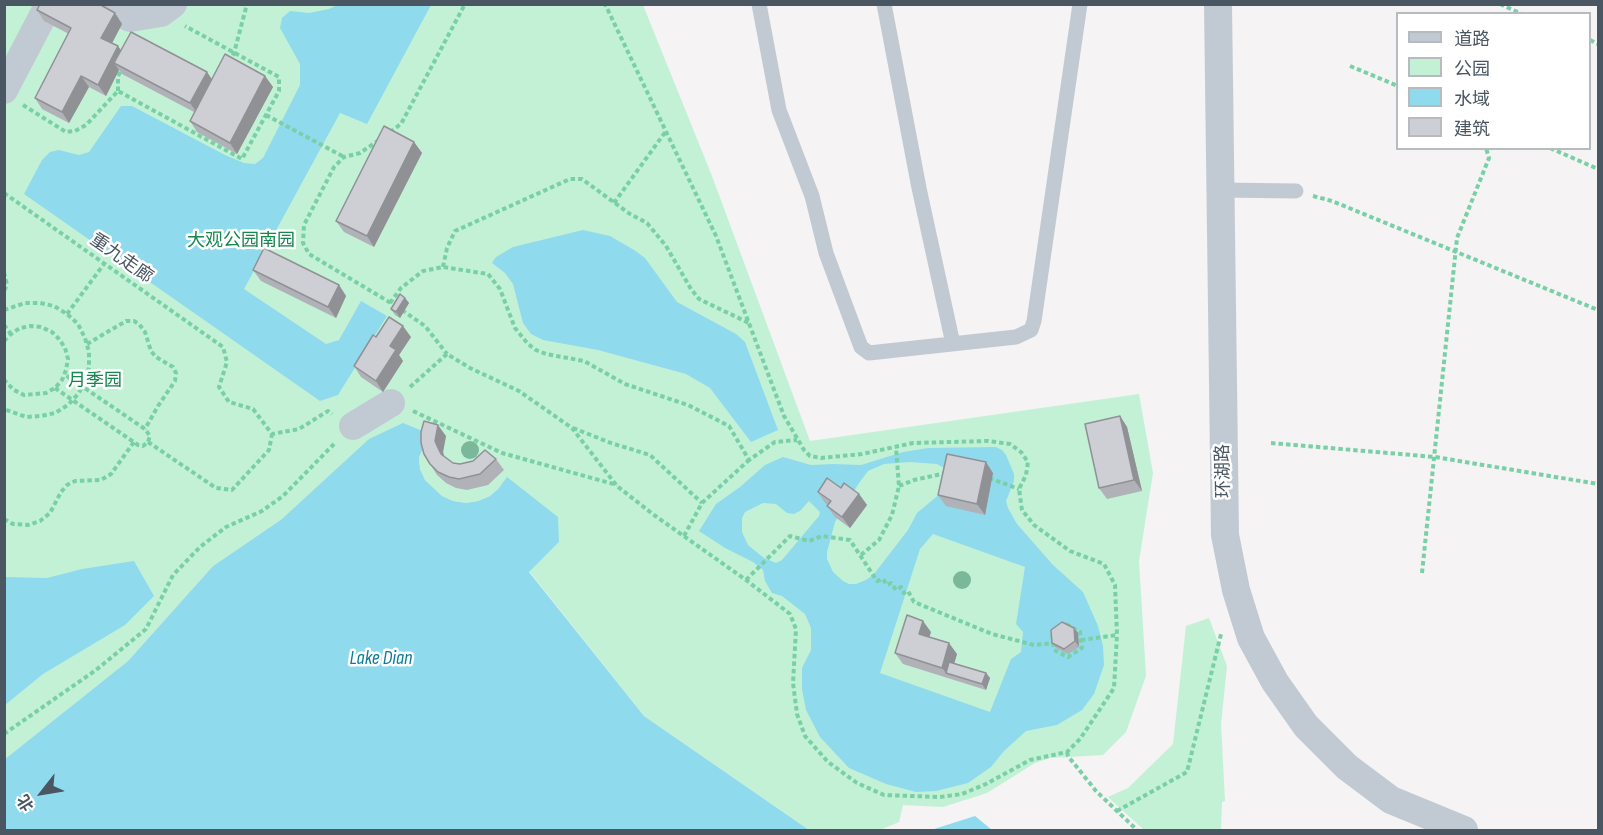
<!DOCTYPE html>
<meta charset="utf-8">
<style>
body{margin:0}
#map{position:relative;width:1603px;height:835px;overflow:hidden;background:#f5f3f3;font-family:"Sofia Sans Condensed","Noto Sans SC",sans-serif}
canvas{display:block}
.frame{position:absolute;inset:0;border:6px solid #4a5661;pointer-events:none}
.legend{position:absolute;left:1396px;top:12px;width:195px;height:138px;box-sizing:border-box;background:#fff;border:2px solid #b7bbc0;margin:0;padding:8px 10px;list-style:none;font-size:18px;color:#4a5661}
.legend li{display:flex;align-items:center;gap:12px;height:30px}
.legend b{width:30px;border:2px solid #b7bbc0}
.north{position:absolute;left:12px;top:763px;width:60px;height:60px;-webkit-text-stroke:4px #fff;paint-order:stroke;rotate:239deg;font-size:16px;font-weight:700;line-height:24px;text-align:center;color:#4a5661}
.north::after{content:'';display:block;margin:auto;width:21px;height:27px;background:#4a5661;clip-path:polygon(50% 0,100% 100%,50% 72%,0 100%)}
</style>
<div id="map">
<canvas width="1603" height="835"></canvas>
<div class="frame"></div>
<ul class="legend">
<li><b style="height:8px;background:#c1cad2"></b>道路</li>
<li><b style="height:16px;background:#c3f1d5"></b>公园</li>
<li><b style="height:16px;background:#90daee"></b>水域</li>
<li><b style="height:16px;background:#cdcfd5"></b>建筑</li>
</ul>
<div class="north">北</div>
</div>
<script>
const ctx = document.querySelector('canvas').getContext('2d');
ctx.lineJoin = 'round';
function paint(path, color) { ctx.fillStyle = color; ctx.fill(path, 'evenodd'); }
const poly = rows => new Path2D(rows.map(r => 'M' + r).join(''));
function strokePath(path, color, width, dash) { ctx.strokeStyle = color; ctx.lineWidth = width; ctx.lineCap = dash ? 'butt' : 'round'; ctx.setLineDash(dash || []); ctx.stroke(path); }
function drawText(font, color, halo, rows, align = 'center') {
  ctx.font = font + ' "Sofia Sans Condensed","Noto Sans SC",sans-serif'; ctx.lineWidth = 5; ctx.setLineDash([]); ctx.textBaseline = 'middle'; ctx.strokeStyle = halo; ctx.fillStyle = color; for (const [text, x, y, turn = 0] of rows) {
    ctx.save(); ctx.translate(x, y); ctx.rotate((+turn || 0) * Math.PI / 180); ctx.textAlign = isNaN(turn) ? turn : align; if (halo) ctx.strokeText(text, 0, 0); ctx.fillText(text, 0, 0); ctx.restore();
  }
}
const green = poly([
 [5,5,643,5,712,176,810,441,1139,394,1153,473,1139,561,1146,676,1126,732,1103,755,1050,758,1035,763,987,793,943,807,903,805,899,822,880,830,809,830,644,716,529,571,559,542,499,488,490,496,478,501,466,503,453,501,442,496,425,480,420,469,419,457,282,519,213,566,128,661,5,759],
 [1209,618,1227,666,1221,724,1225,801,1222,802,1221,830,1144,830,1108,797,1128,788,1173,744,1186,626]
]);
const water = poly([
 [337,5,431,5,367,124,340,113,244,289,326,344,339,340,361,301,387,316,338,395,320,401,24,194,42,160,50,152,59,150,79,155,89,152,121,106,132,106,225,155,244,163,255,164,263,158,300,85,300,64,280,28,282,18,290,11,309,13,329,9],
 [583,230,610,236,634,250,645,258,677,302,736,334,745,342,778,430,751,442,710,388,686,374,598,350,543,340,531,334,523,323,513,284,505,273,492,263,496,257,513,247],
 [403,423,430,434,419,457,420,469,425,480,442,496,453,501,466,503,478,501,490,496,499,488,507,477,558,517,559,542,529,572,644,716,809,830,5,830,5,759,128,661,213,566,282,519,369,439],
 [996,447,1002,450,1006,455,1014,474,1014,481,1006,501,1008,508,1017,524,1053,565,1083,592,1098,626,1103,646,1104,665,1094,694,1082,710,1057,725,1026,731,1004,751,991,767,968,783,936,791,916,792,886,784,849,768,820,737,806,710,802,689,802,668,811,650,811,628,805,614,782,596,772,593,765,581,763,570,753,562,725,548,699,531,716,504,740,487,765,465,783,457,811,465,833,464,861,465,903,452,928,448],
 [910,462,937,464,948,470,947,488,917,513,908,530,874,574,866,580,856,584,849,584,843,581,833,572,827,559,827,552,835,522,859,483,868,471,884,464],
 [809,501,820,512,819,516,782,560,776,563,764,558,748,545,742,532,742,518,745,512,763,503,776,504,787,513,794,514,800,511],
 [933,534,1025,567,1016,624,1023,632,1021,652,1011,659,990,712,880,673,920,549],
 [134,561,154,596,125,625,43,674,5,705,5,577,47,578,82,569],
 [975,816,992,830,931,830]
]);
const path = poly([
 [1500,4,1522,14],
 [1590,40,1598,44],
 [229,62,234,53,247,4],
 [1350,66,1398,86],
 [118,91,118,76,122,69],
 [23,105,66,132,75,131,86,125,118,91,242,159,279,91,279,77,185,26],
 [266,115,344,157],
 [390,132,401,124,465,4],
 [379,140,360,153,344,157,334,167,304,225,303,243,309,254,391,303],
 [1550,148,1598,169],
 [4,193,223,347,227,362,219,387,229,402,253,409,272,434,299,429,328,411,332,414],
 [1313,196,1332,201,1598,310],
 [614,203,666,131],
 [443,267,447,248,455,231,570,179,582,179,630,214,647,223,666,246,691,289,699,299,749,323],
 [4,272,7,285,4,291],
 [390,303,401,288,423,271,443,267,488,274,500,289,515,328,528,344,536,350,546,354,584,361,625,384,688,405,729,426,749,460,775,442,797,440],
 [4,310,25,303,40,303,54,306,67,314,78,324,85,338,89,352,89,367,86,381,78,394,68,405,55,413,41,416,26,417,4,409],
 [402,310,425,326,447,354],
 [67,314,104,264],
 [4,325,11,334],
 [4,341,11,334,20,328,31,326,41,327,52,332,59,339,65,348,68,359,66,370,62,380,55,388,46,393,24,395,14,390,4,380],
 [87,344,126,321,134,321,139,324,145,332,151,351,156,357,173,367,176,373,175,381,158,406,145,429],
 [410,387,447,354,470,368,519,391,572,428,617,486,654,515,746,580,790,614,796,629,793,683,797,714,805,736,828,762,857,783,884,795,940,797,962,794,986,784,1030,760,1067,752,1080,739,1114,688,1117,635,1115,585,1104,564,1070,551,1034,525,1022,510,1019,489,1026,475,1028,462,1021,452,1010,444,988,441,913,443,862,454,821,458,810,456,804,450,784,416,716,236,605,4],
 [55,388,138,445,143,446,148,442,150,436,145,429,64,374],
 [413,411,502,453,617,485],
 [573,428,611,443,650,455,702,503],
 [148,442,216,488,232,490,269,450,272,434],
 [1271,443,1435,457,1598,484],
 [989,478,1019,489],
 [899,486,914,480,946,473],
 [4,519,13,524,28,525,40,521,50,513,61,492,67,485,75,481,101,480,111,474,134,442],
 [684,536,702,503,749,460],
 [861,555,879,540,892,515,899,486,896,448],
 [1422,573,1457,238,1489,158,1486,148],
 [746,580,790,536,809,541,822,536,850,540,877,581,883,579,887,585,891,583,896,590,901,587,904,593,908,591,914,602,992,634,1034,645,1053,643],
 [1066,624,1080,632,1082,648,1068,657,1054,650,1052,634,1066,624],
 [1081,640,1117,635],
 [4,734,96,670,146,629,173,575,200,547,226,527,262,511,283,496,334,444],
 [1067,752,1068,756,1096,791,1137,830],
 [1117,811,1187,772,1221,634]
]);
const lane = poly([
 [759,4,779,110,812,196,826,253,861,347,869,353,1016,337,1031,330,1034,321,1080,4],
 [884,4,919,188,953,344],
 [1221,190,1296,191]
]);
const street = poly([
 [102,4,130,18,161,13,173,4],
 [1218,4,1225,535,1236,590,1251,638,1275,682,1306,726,1347,767,1391,800,1464,830],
 [4,90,49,4],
 [353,426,391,403]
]);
const trees = [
 [470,450],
 [962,580]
];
const wall = poly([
 [37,10,115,13,122,24,112,43,121,51,207,72,212,79,265,76,273,87,237,154,197,132,190,121,194,112,122,74,119,70,106,96,89,87,69,123,42,109,35,98,69,34,44,21],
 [414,142,422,153,374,247,344,232,336,221],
 [253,270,339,285,346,296,336,318,261,281],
 [405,298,409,303,400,318,395,315,391,309],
 [376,337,411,337,399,355,403,361,383,392,361,377,354,366],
 [1120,416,1127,427,1142,491,1107,499,1099,488],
 [446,436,443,452,444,457,453,463,460,464,496,459,504,470,488,485,467,490,456,488,446,483,437,475,430,464],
 [993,473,985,515,946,506,938,495],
 [841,488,859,494,867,505,850,528,835,517,827,506,828,505,825,503,818,492],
 [1074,628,1078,633,1079,647,1068,654,1056,648,1052,643],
 [931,632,929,637,957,654,954,663,986,673,990,678,986,690,903,664,895,653]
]);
const shadedWall = poly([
 [115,13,122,24,109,49,101,38],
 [118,46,126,57,114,63,119,70,106,96,98,85],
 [207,72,214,83,198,114,190,103],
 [81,76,89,87,69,123,62,112],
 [265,76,273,87,237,154,230,143],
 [414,142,422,153,374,247,367,236],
 [339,285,346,296,336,318,328,307],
 [405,298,409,303,400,318,396,312],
 [403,326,411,337,399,355,403,361,383,392,376,381,390,346],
 [1120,416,1127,427,1142,491,1134,480],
 [438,425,446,436,443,452,445,459,449,465,438,448,435,441],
 [986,462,993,473,985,515,977,504],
 [859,494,867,505,850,528,842,517],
 [923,621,931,632,927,645,919,634],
 [1074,628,1078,633,1079,647,1075,641],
 [949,643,957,654,951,675,946,673,942,668],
 [986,673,990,678,986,690,982,684]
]);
const building = poly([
 [40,4,99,4,115,13,101,38,118,46,98,85,81,76,62,112,35,98,71,28,37,10,40,4],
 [131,32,207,72,190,103,114,63,131,32],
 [225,54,265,76,230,143,190,121,225,54],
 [384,126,414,142,367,236,336,221,384,126],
 [264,248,339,285,328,307,253,270,264,248],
 [400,294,405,298,396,312,391,309,400,294],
 [389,317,403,326,390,346,396,350,376,381,354,366,373,335,376,337,389,317],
 [1120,416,1134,480,1099,488,1085,424,1120,416],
 [424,421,438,425,435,441,438,448,441,454,453,463,460,464,473,461,485,450,496,459,480,474,459,479,449,477,438,472,430,464,424,454,421,443,421,432,424,421],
 [947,454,986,462,977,504,938,495,947,454],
 [827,478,841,488,844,483,859,494,842,517,827,506,831,501,818,492,827,478],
 [907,615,923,621,919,634,949,643,942,668,895,653,907,615],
 [1062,622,1074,628,1075,641,1064,649,1052,643,1051,630,1062,622],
 [949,662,986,673,982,684,946,673,949,662]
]);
const parkNames = [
 ["大观公园南园",241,241],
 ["月季园",95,381]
];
const streetNames = [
 ["重九走廊",121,259,35],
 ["环湖路",1224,471,-91]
];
const waterNames = [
 ["Lake Dian",381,659]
];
paint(green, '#c3f1d5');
paint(water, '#90daee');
strokePath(path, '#7ad0a6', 4, [4.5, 3]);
strokePath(lane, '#c1cad2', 15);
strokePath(street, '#c1cad2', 28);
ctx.fillStyle = '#7bb799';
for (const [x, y] of trees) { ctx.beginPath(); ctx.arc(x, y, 9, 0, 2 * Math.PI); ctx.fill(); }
paint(wall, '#b0b2b7');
paint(shadedWall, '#909195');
paint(building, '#cdcfd5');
strokePath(building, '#909195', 1.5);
drawText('18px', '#17864f', '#fff', parkNames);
drawText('18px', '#4a5661', '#fff', streetNames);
drawText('italic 20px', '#0c7c9b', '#fff', waterNames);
</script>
